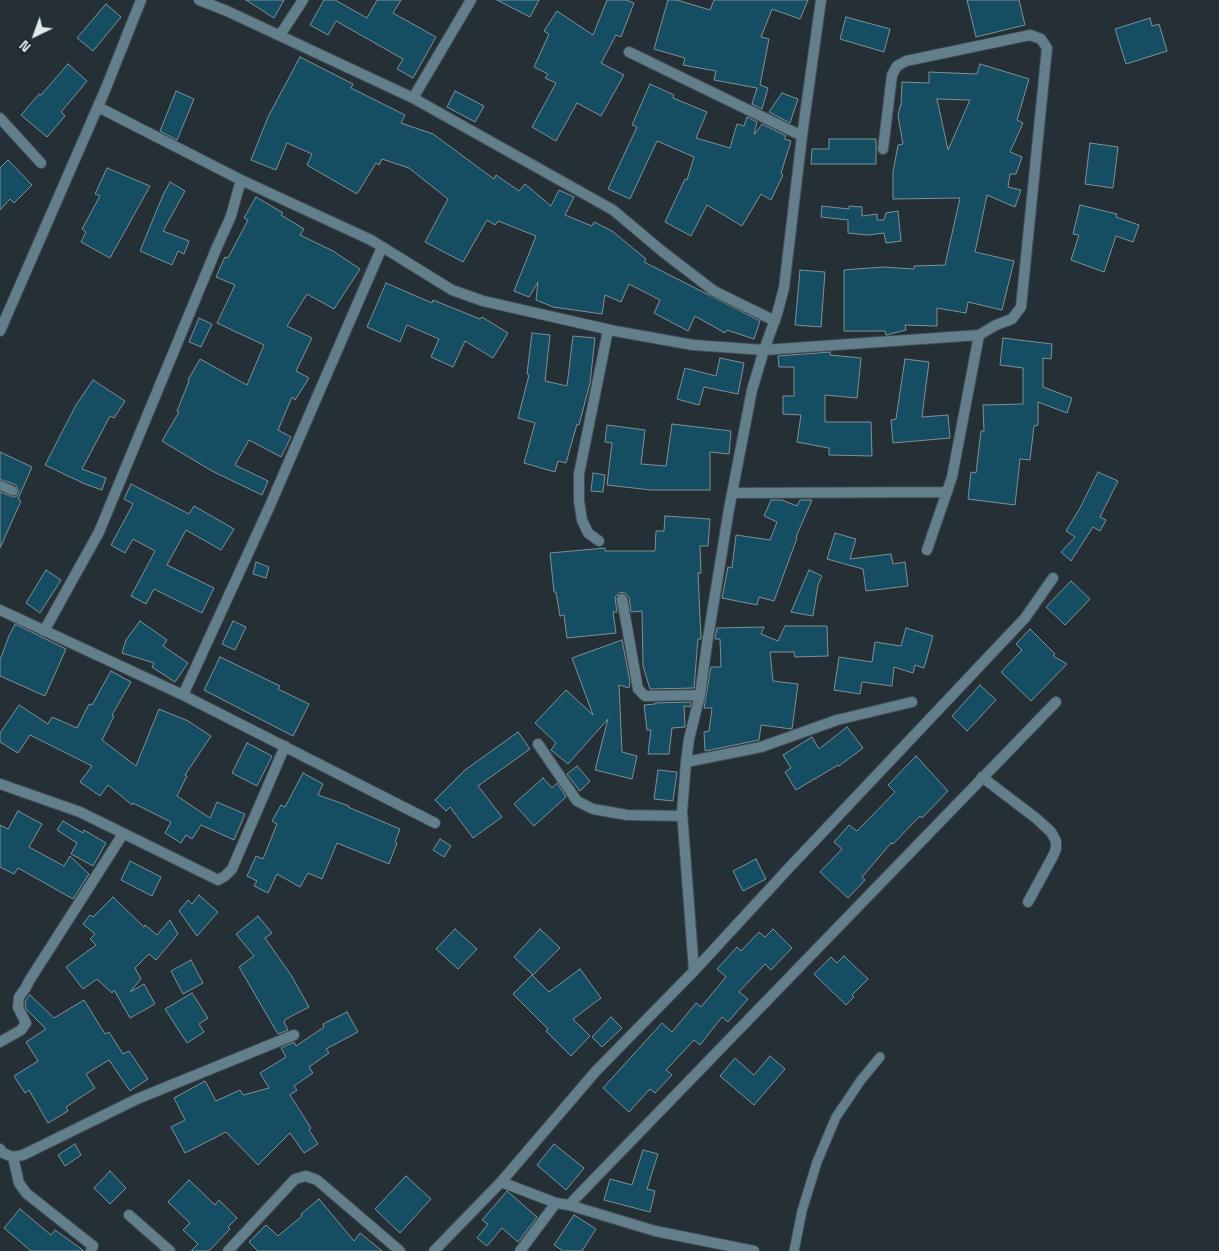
<!DOCTYPE html>
<style>
body{margin:0}
#map{position:relative;width:1219px;height:1251px;overflow:hidden;background:#243036;font-family:"Space Grotesk",sans-serif}
canvas{display:block}
.north{position:absolute;left:10px;top:10px;width:50px;height:50px;-webkit-text-stroke:4px #1a262c;paint-order:stroke;rotate:222deg;font-size:14px;font-weight:700;line-height:20px;text-align:center;color:#e1e9ed}
.north::after{content:'';display:block;margin:auto;width:18px;height:22px;background:#e1e9ed;clip-path:polygon(50% 0,100% 100%,50% 72%,0 100%)}
</style>
<div id="map">
<canvas width="1219" height="1251"></canvas>
<div class="north">N</div>
</div>
<script>
const ctx = document.querySelector('canvas').getContext('2d');
ctx.lineJoin = 'round';
function paint(path, color) { ctx.fillStyle = color; ctx.fill(path, 'evenodd'); }
const poly = rows => new Path2D(rows.map(r => 'M' + r).join(''));
function strokePath(path, color, width, dash) { ctx.strokeStyle = color; ctx.lineWidth = width; ctx.lineCap = dash ? 'butt' : 'round'; ctx.setLineDash(dash || []); ctx.stroke(path); }
const building = poly([
 [246,0,284,0,274,18,246,0],
 [324,0,335,0,367,18,377,0,401,0,393,13,436,37,413,78,397,69,403,59,336,21,328,35,310,25,324,0],
 [497,0,539,0,530,17,497,0],
 [607,0,626,0,634,3,621,37,616,35,601,63,624,75,601,116,577,103,556,141,532,127,556,83,545,78,548,74,534,67,549,34,544,31,557,11,593,35,607,0],
 [668,0,677,0,710,10,714,0,808,0,800,19,772,9,761,37,769,39,760,85,768,88,762,109,752,104,757,88,714,80,716,71,683,65,685,58,654,49,668,0],
 [967,0,1019,0,1025,25,976,37,967,0],
 [106,4,121,17,93,51,77,38,106,4],
 [846,17,890,29,884,52,840,39,846,17],
 [1150,18,1152,26,1159,24,1167,51,1126,64,1115,29,1150,18],
 [300,57,353,84,351,88,405,115,401,123,433,134,494,179,496,175,519,191,525,184,551,206,559,190,574,197,565,215,592,226,594,222,612,231,646,259,644,262,760,321,754,339,727,330,725,333,695,316,688,331,654,313,660,300,629,284,621,302,605,295,602,314,553,307,536,300,538,282,529,297,514,291,536,236,498,221,495,225,487,220,463,262,425,242,448,199,409,168,382,159,379,165,376,163,357,194,307,165,312,154,287,143,276,170,251,160,268,117,300,57],
 [68,64,87,81,61,112,65,116,47,137,21,115,39,94,41,95,68,64],
 [980,64,1029,79,1017,120,1023,123,1010,152,1022,157,1016,174,1010,174,1008,187,1021,190,1015,207,987,195,975,252,1014,261,1002,310,968,302,966,313,937,308,937,326,905,325,906,330,886,335,885,331,844,331,844,270,883,267,914,269,914,266,945,265,960,198,893,199,893,172,898,145,903,144,898,116,900,106,901,106,902,82,929,83,929,72,977,74,980,64],
 [937,99,970,100,948,150,937,99],
 [650,84,674,95,673,98,707,112,696,138,730,148,737,124,744,126,747,117,757,122,754,134,755,134,762,124,786,136,784,139,791,141,781,173,783,175,771,200,761,194,742,226,707,205,691,236,665,222,685,179,687,180,694,157,657,141,630,199,608,189,637,127,632,125,650,84],
 [176,91,194,99,177,140,160,131,176,91],
 [455,91,484,106,475,122,447,107,455,91],
 [782,93,798,99,790,123,769,112,782,93],
 [829,139,876,139,876,164,811,164,812,149,829,149,829,139],
 [1090,143,1118,147,1113,188,1085,184,1090,143],
 [8,160,32,185,14,203,10,199,0,210,0,168,8,160],
 [107,168,150,186,110,258,81,242,86,232,82,229,100,196,95,194,107,168],
 [170,182,185,191,163,231,189,241,184,254,178,251,172,265,140,251,163,195,170,182],
 [256,197,283,213,281,215,304,229,300,235,333,251,360,269,334,309,307,294,287,326,312,338,296,371,309,378,295,400,292,397,278,430,291,437,281,457,249,440,235,465,268,481,262,495,212,471,162,441,179,412,177,411,189,381,188,380,200,359,247,385,264,345,217,323,235,285,216,277,225,257,228,258,248,220,244,218,256,197],
 [1080,205,1117,214,1116,217,1139,225,1133,242,1116,236,1104,272,1071,260,1079,235,1073,234,1080,205],
 [822,206,849,209,849,206,862,207,862,216,877,214,877,220,884,220,886,213,898,211,901,241,886,243,884,233,868,235,848,233,848,220,821,217,822,206],
 [800,270,825,272,821,327,795,325,800,270],
 [386,283,432,303,433,300,480,319,482,317,508,333,493,358,465,341,453,367,431,357,439,339,407,325,400,342,367,327,386,283],
 [199,318,212,324,201,347,189,342,199,318],
 [532,333,550,335,545,381,567,386,573,336,595,338,590,383,579,425,577,424,566,463,558,461,555,472,524,463,535,423,518,418,529,375,527,374,532,333],
 [1003,338,1052,344,1051,359,1043,358,1043,387,1072,398,1067,413,1038,402,1038,425,1034,426,1030,460,1020,459,1015,505,968,499,971,472,976,473,981,431,984,431,983,405,1023,404,1023,368,1000,365,1003,338],
 [830,352,830,355,861,358,857,398,825,395,825,422,871,422,872,456,829,455,829,448,797,442,801,415,783,414,783,396,794,396,794,367,779,367,778,356,830,352],
 [720,358,744,363,738,394,704,387,699,405,677,399,685,368,716,376,720,358],
 [905,359,929,362,922,417,948,415,950,438,893,443,891,420,896,419,905,359],
 [93,380,125,401,114,418,110,416,82,469,106,478,102,490,85,484,45,465,76,405,93,380],
 [672,424,731,431,729,454,710,452,710,490,651,490,607,485,612,443,605,442,607,425,645,430,641,464,666,466,672,424],
 [0,452,32,467,18,499,21,501,0,548,0,492,13,497,17,496,19,491,16,485,0,479,0,452],
 [1098,472,1118,481,1100,517,1106,520,1100,531,1093,527,1071,561,1061,552,1075,537,1066,531,1080,508,1098,472],
 [593,473,605,475,603,492,591,491,593,473],
 [131,484,189,514,194,506,234,529,221,550,186,530,167,565,214,588,202,613,154,589,146,604,131,596,155,551,133,539,125,553,111,545,133,504,124,499,131,484],
 [771,500,782,500,797,506,800,500,812,500,796,537,797,538,774,601,759,597,757,605,722,598,728,567,732,568,736,535,770,540,777,522,764,516,771,500],
 [665,516,710,519,708,546,700,546,701,573,698,573,701,639,698,639,694,688,650,689,643,666,642,611,631,612,629,597,625,593,620,592,615,597,617,612,613,612,616,633,567,638,564,615,560,616,556,592,554,592,550,553,605,548,605,551,655,551,656,531,664,531,665,516],
 [835,533,856,539,850,559,891,554,893,564,905,562,908,586,866,591,863,569,827,559,835,533],
 [256,562,269,567,266,578,253,574,256,562],
 [46,570,61,580,40,613,26,603,46,570],
 [809,570,822,576,818,585,813,616,791,612,809,570],
 [1071,581,1090,599,1065,625,1046,607,1071,581],
 [140,621,167,640,163,646,188,663,175,682,152,667,154,663,122,653,126,640,140,621],
 [233,621,246,627,235,650,222,644,233,621],
 [15,624,66,649,45,696,0,676,0,660,9,636,15,624],
 [785,626,827,626,828,656,795,657,794,652,770,652,773,681,798,684,792,729,761,725,759,740,705,751,704,732,709,731,712,708,704,708,711,667,721,667,720,639,715,639,717,628,764,627,761,634,778,641,785,626],
 [906,628,933,636,924,668,915,665,913,673,894,667,892,686,862,682,860,694,834,690,839,657,872,662,875,642,901,646,906,628],
 [1030,629,1055,654,1053,656,1067,664,1031,701,1001,672,1022,650,1016,644,1030,629],
 [622,640,630,682,629,688,619,685,622,752,637,756,632,779,595,770,608,719,568,764,551,750,556,743,535,723,566,690,593,715,572,658,622,640],
 [220,657,280,686,278,689,309,704,293,736,204,690,220,657],
 [111,671,131,682,112,715,114,716,102,740,136,766,159,709,188,721,211,736,185,775,187,776,177,796,210,818,217,802,245,814,234,840,201,825,192,839,186,835,181,843,165,833,171,822,133,803,132,805,108,785,100,796,80,782,92,766,30,735,18,753,0,742,0,733,19,705,48,724,52,717,77,728,89,704,92,705,111,671],
 [980,685,996,700,967,731,952,716,980,685],
 [691,702,690,707,684,706,685,727,672,728,669,754,648,754,651,730,647,730,644,705,655,704,655,703,691,702],
 [847,727,863,748,839,766,838,765,796,790,785,772,791,768,783,755,812,737,819,749,847,727],
 [518,732,530,749,478,786,502,817,473,838,450,807,446,811,435,800,465,770,518,732],
 [247,743,272,756,257,786,232,773,247,743],
 [916,756,948,791,922,818,920,816,893,844,891,843,862,877,865,880,848,898,820,872,842,849,834,842,849,825,857,831,895,792,888,785,916,756],
 [577,766,590,781,580,791,567,774,577,766],
 [658,770,677,772,673,801,654,799,658,770],
 [303,773,323,784,318,795,349,806,348,807,400,829,395,842,397,843,389,864,337,843,322,879,308,873,300,887,277,874,268,893,254,886,257,881,247,876,256,856,263,859,277,824,272,821,281,805,285,807,303,773],
 [543,778,552,788,557,783,566,797,534,826,514,804,543,778],
 [18,811,42,824,29,847,64,866,70,856,89,874,73,899,18,868,14,874,0,867,0,825,8,829,18,811],
 [63,821,83,833,84,830,106,843,93,866,71,854,77,843,57,830,63,821],
 [440,839,451,846,444,857,433,850,440,839],
 [756,859,766,879,743,891,733,871,756,859],
 [130,861,161,877,152,896,121,880,130,861],
 [199,895,218,912,197,936,179,911,188,900,192,904,199,895],
 [113,897,144,927,145,925,157,935,170,920,178,934,156,960,149,954,135,968,141,979,130,992,144,984,155,1004,130,1018,114,990,112,993,97,979,83,989,66,967,96,945,90,939,95,934,83,924,90,915,93,917,113,897],
 [258,916,272,933,265,938,291,975,309,1007,286,1019,284,1022,288,1030,278,1034,239,967,254,956,236,934,258,916],
 [455,929,477,949,458,969,436,949,455,929],
 [540,929,560,948,533,975,514,957,540,929],
 [773,929,792,948,771,970,765,964,739,992,748,999,728,1022,722,1017,700,1045,694,1040,666,1070,672,1075,655,1093,650,1089,629,1112,603,1088,662,1023,672,1032,696,1003,701,1007,726,977,717,969,737,947,741,951,759,932,765,937,773,929],
 [844,956,868,979,852,995,854,997,846,1005,814,974,831,957,837,963,844,956],
 [191,960,203,983,183,994,171,971,191,960],
 [580,969,601,998,573,1019,590,1036,571,1056,546,1031,548,1029,513,994,532,975,549,992,580,969],
 [192,993,208,1018,199,1024,204,1032,187,1043,165,1009,192,993],
 [30,995,54,1018,84,1000,105,1034,109,1032,123,1054,129,1051,148,1079,130,1091,109,1060,86,1074,95,1088,66,1107,68,1111,48,1123,29,1090,25,1093,14,1076,38,1061,26,1042,46,1029,28,1011,25,1006,26,1000,30,995],
 [347,1012,358,1032,326,1049,329,1053,309,1067,313,1073,294,1086,297,1090,290,1095,311,1128,309,1130,318,1144,304,1153,290,1133,258,1165,226,1132,185,1153,171,1127,185,1120,174,1098,205,1081,216,1101,240,1090,243,1095,269,1088,260,1073,286,1057,281,1048,294,1042,296,1046,324,1027,323,1024,347,1012],
 [611,1017,622,1028,602,1047,592,1037,611,1017],
 [770,1056,785,1069,754,1105,720,1076,735,1058,754,1075,770,1056],
 [75,1144,81,1155,65,1166,58,1155,75,1144],
 [554,1144,584,1168,566,1190,537,1165,554,1144],
 [643,1150,658,1154,647,1189,655,1191,650,1212,604,1200,610,1179,632,1185,643,1150],
 [110,1171,126,1188,110,1204,94,1188,110,1171],
 [406,1176,431,1199,400,1233,375,1209,406,1176],
 [189,1180,215,1205,219,1200,237,1218,228,1227,230,1229,209,1251,191,1251,198,1244,183,1230,190,1223,168,1202,189,1180],
 [507,1191,537,1217,518,1242,502,1228,487,1246,477,1238,488,1224,482,1220,507,1191],
 [319,1199,354,1241,360,1233,382,1251,258,1251,249,1242,266,1225,278,1236,302,1216,301,1214,319,1199],
 [20,1209,51,1235,55,1230,84,1251,31,1251,4,1228,20,1209],
 [574,1215,596,1229,582,1251,563,1251,554,1245,574,1215]
]);
const service = poly([
 [0,485,13,491],
 [794,1251,802,1211,817,1162,836,1117,861,1080,880,1057]
]);
const minor = poly([
 [199,0,227,11,413,98,613,210,663,252,714,291,775,321],
 [280,35,303,0],
 [629,52,802,136],
 [413,98,471,0],
 [98,107,241,180,371,240,452,290,483,301,615,331,693,345,764,350,979,335,996,325,1012,319,1021,307,1047,48,1041,39,1030,35,906,61,897,66,892,75,883,149],
 [0,118,41,163],
 [0,331,106,88,141,0],
 [732,493,947,492],
 [599,541,588,533,582,520,579,501,579,474,608,330],
 [927,550,952,477,979,335],
 [622,599,638,689,645,696,700,695],
 [0,610,183,695,435,823],
 [44,631,99,532,217,247,231,216,241,180],
 [183,695,268,510,382,247],
 [538,744,577,801,593,809,627,815,682,816],
 [686,762,761,747,837,720,912,702],
 [982,777,1037,819,1051,832,1056,841,1056,849,1053,856,1028,902],
 [0,784,80,812,218,880,225,876,232,869,285,746],
 [694,971,787,870,1025,618,1053,578],
 [0,1042,21,1030,26,1023,18,1007,19,997,25,989,29,981,123,834],
 [0,1149,3,1153,13,1157,23,1155,137,1099,294,1035],
 [13,1157,19,1183,26,1193,93,1246,91,1251],
 [501,1182,556,1203,569,1205,655,1231,754,1251],
 [569,1205,1056,702],
 [129,1215,170,1251],
 [228,1251,295,1179,306,1176,317,1180,400,1251],
 [434,1251,501,1182,596,1071,694,971,682,812,686,762,689,739,700,695,707,644,729,509,752,390,764,350,777,314,784,288,802,136,821,0],
 [520,1251,556,1203]
]);
paint(building, '#154d62');
strokePath(building, '#819097', 1);
strokePath(service, '#424e53', 11);
strokePath(minor, '#424e53', 12);
strokePath(service, '#637f8c', 9);
strokePath(minor, '#637f8c', 10);
</script>
